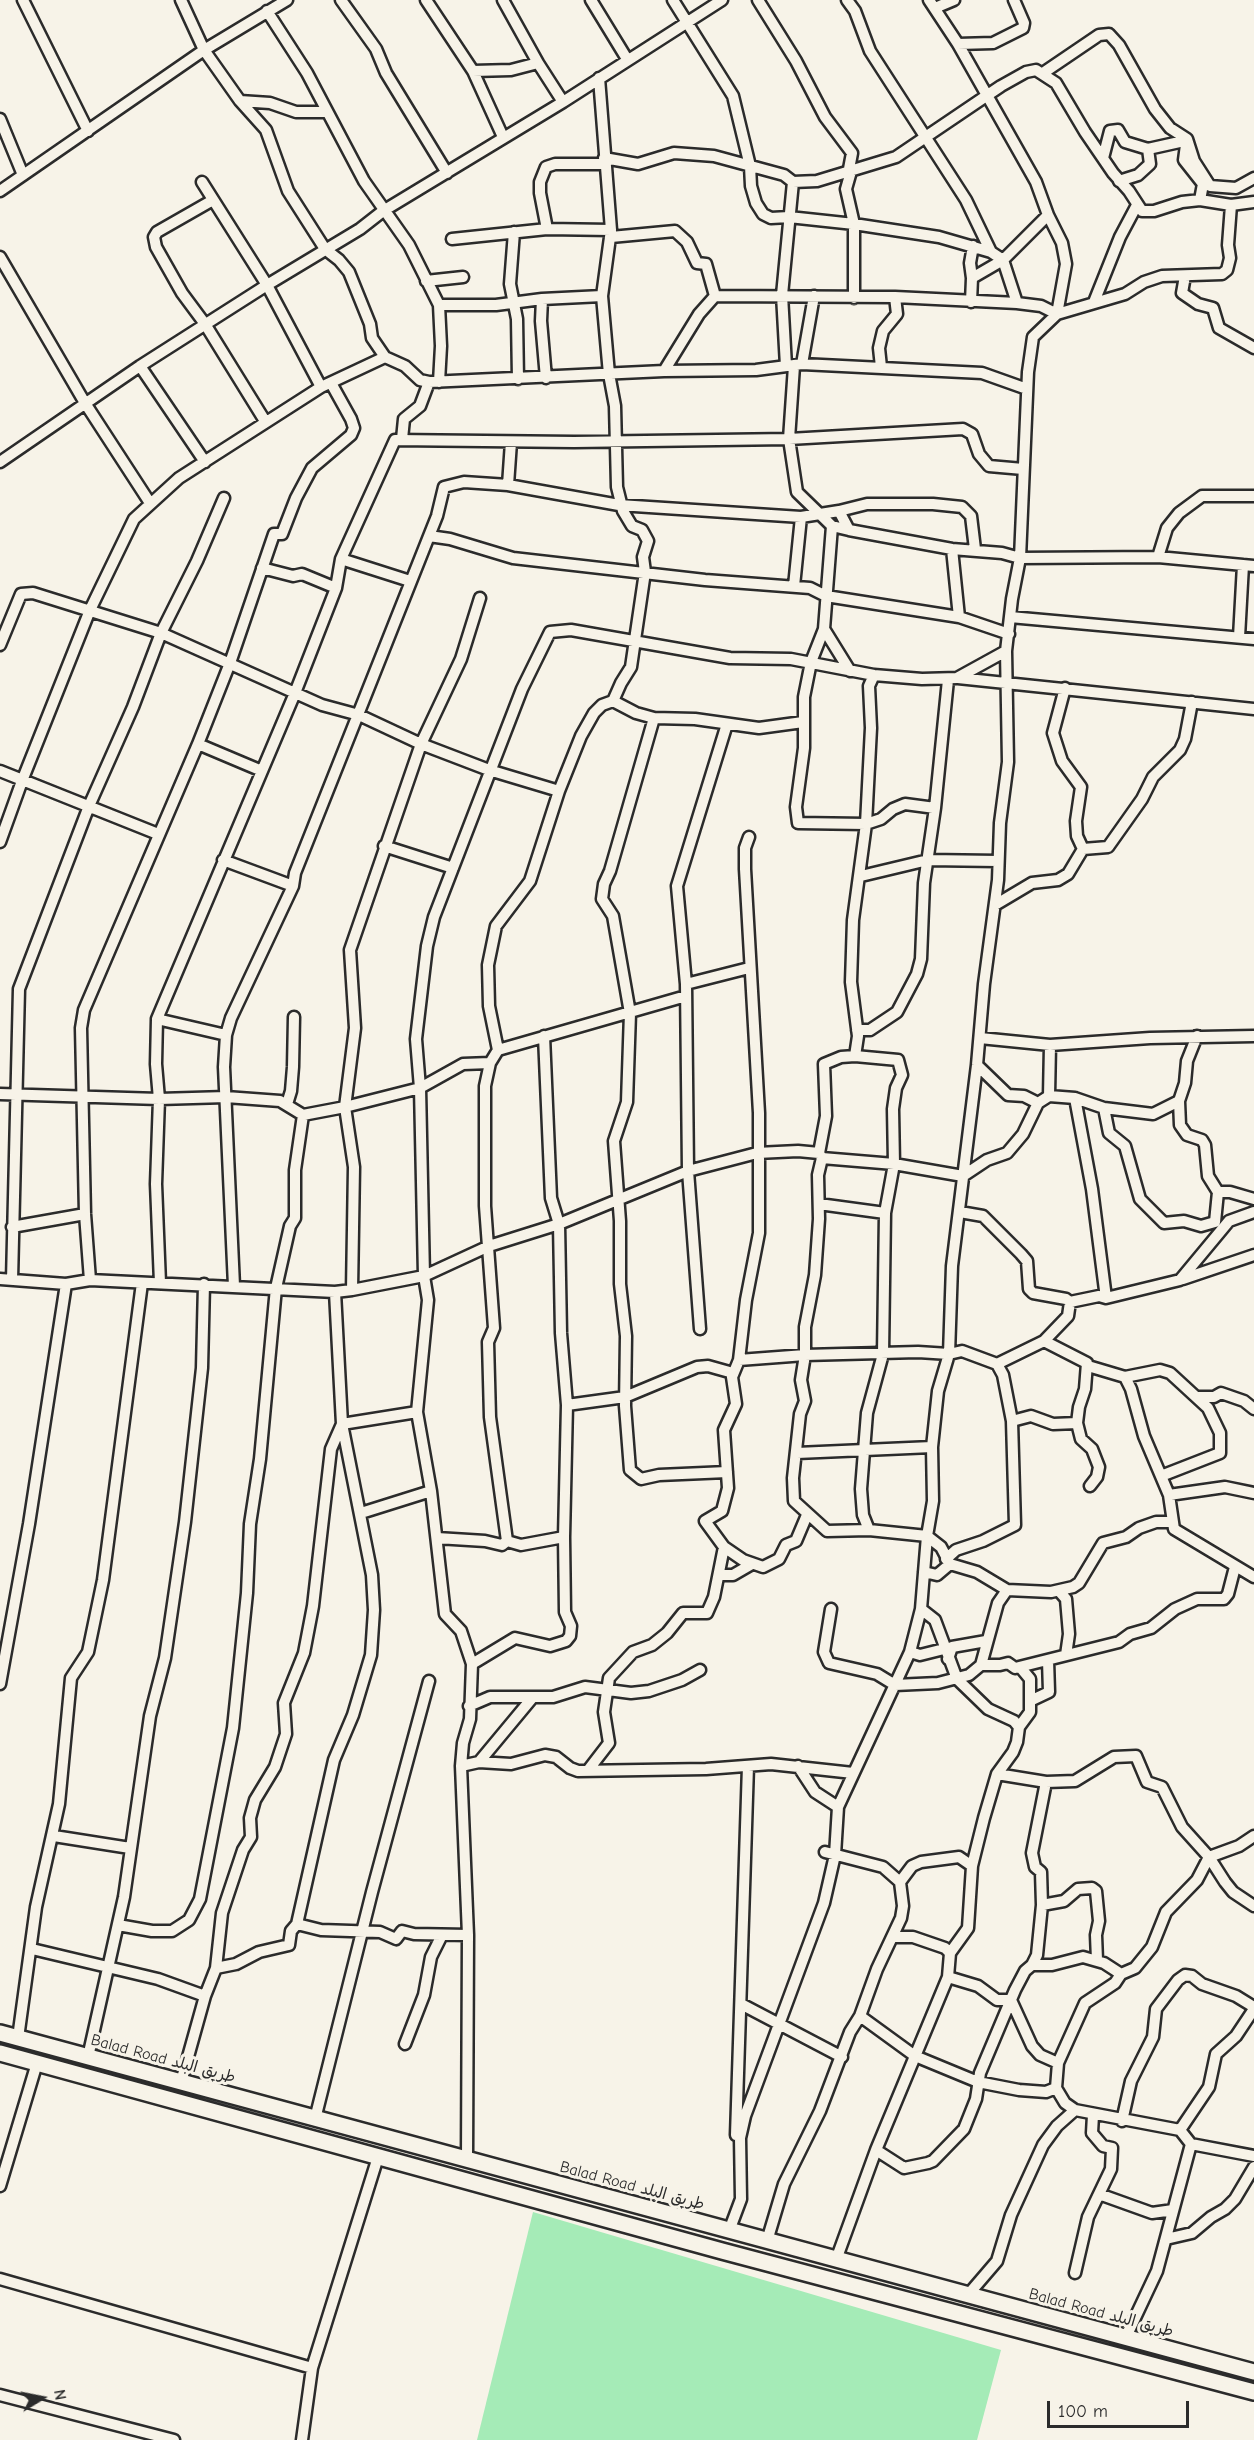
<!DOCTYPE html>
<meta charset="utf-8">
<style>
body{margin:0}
#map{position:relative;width:1254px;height:2440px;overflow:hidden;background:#f7f3e8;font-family:"Comic Neue",sans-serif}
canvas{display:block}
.north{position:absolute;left:12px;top:2368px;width:60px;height:60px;-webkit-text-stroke:4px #f7f3e8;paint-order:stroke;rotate:80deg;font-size:16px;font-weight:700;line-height:24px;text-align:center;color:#2b2b2b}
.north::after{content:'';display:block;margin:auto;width:21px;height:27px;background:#2b2b2b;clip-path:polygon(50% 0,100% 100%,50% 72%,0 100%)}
.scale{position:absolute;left:1047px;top:2401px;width:142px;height:27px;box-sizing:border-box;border:3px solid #2b2b2b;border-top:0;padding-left:8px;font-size:18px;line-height:21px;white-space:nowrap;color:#2b2b2b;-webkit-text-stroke:4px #f7f3e8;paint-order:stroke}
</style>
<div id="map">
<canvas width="1254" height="2440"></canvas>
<div class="north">N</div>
<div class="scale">100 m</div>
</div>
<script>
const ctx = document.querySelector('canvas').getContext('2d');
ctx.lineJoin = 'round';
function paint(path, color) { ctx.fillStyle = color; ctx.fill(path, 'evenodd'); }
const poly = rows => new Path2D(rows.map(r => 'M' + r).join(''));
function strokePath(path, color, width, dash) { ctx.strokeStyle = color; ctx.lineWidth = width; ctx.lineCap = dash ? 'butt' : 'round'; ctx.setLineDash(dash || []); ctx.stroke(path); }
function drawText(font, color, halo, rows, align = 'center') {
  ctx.font = font + ' "Comic Neue","Playpen Sans Arabic",sans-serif'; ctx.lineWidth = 6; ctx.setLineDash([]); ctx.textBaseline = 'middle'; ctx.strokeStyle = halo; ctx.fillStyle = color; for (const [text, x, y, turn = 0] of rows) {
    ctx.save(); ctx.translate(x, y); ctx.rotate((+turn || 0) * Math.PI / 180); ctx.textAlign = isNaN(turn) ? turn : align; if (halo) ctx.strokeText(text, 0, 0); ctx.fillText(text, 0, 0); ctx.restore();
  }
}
const green = poly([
 [533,2212,1001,2350,977,2440,477,2440]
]);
const minor = poly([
 [23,0,88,131],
 [181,0,204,50,240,101,266,130,288,191,325,249,339,260,349,272,370,324,372,338,385,357,405,366,420,380,429,382],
 [341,0,376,49,386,73,447,173],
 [426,0,473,71,503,137],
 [503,0,538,63],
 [591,0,627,59],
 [673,0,733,96,750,166,751,186,756,203,763,214,771,218,789,217,854,224,939,237,991,252],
 [758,0,796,61,825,117,852,153,849,169,852,168,846,189,854,224,854,298],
 [847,0,855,11,870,51,966,200,991,252,1003,260,1017,303,1041,306,1057,314,1125,294,1144,282,1162,276,1222,274,1227,270,1230,258,1228,245,1231,205],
 [935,8,954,0],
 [267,11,307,73,364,181,409,245,439,305,441,346,439,382],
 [958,44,993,43,1023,28,1024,23,1014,0],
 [473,71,511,70,538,63,563,102],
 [1043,73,1099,35,1109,34,1119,45,1155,109,1170,128,1187,139,1194,161,1210,186,1236,188,1254,178],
 [240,101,270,103,296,112,327,112],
 [0,119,23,175],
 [604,158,638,164,674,153,714,156,784,175,793,182,817,181,896,157,1001,86,1026,72,1036,70,1056,83,1085,132,1113,173,1129,191,1142,211,1154,211,1182,202,1200,200,1231,205,1254,202],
 [1103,158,1110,131,1118,130,1125,142,1148,149],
 [1119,181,1138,175,1150,164,1148,149,1184,141,1186,145,1184,160,1203,184,1200,200],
 [202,182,267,285,321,387,385,357],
 [0,191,204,50,287,0],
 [213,200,157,232,154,237,156,247,182,293,205,324,265,421],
 [547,229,540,193,540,182,546,167,555,164,605,164],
 [514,232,510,284,517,319,518,379],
 [611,237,675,231,687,242,697,263,706,264,715,296],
 [452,239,547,229,611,230],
 [0,257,85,403,150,503],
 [1185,276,1182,293,1198,304,1213,308,1219,328,1254,348],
 [972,278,970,263,973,246],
 [426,281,463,277],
 [542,299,541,321,546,378],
 [971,302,972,278,1003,260,1048,215],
 [1094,302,1120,237,1137,205],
 [439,305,496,305,542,299,602,296],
 [802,364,814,296],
 [140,366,205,462],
 [786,366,782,295,793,182],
 [794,366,789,439,963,429,972,434,979,454,989,466,1023,469],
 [881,367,879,348,883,331,897,314,895,297],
 [664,371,699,314,715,296,895,297,1017,303],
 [402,439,404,419,420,406,429,382,664,371,756,370,802,364,982,373,1027,389],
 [0,462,140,366,267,285,360,229,383,211,563,102,722,0],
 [508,485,511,442],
 [839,511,867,504,933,504,962,507,971,516,975,549],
 [832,526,824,629,811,662,804,697,804,748,796,807,798,823,866,824,881,819,893,809,905,804,935,808],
 [429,536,450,539,513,558,705,580,810,588,826,596,959,617,1009,634],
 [952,549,959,617],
 [1158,557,1167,528,1179,513,1202,496,1254,496],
 [341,559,410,581],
 [262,568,293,576,302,574,336,588],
 [794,586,801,517],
 [1010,617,1254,639],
 [824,629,850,671],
 [1239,637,1243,565],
 [0,645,21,594,33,593,161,633,322,705,359,715,421,744,489,770,559,791],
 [958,678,1254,709],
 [1065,688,1053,733,1062,761,1081,787,1076,821,1077,836,1083,849],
 [613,701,636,713,654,718,695,719,759,728,803,722],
 [654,718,610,871,604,884,602,899,613,916,630,1013,627,1102,614,1141,620,1221,620,1284,626,1336,625,1406,630,1470,641,1479,659,1475,727,1472],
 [198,744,262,771],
 [0,771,158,834],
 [749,837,745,848,745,869,759,1113,759,1233,746,1300,739,1360,732,1377,736,1404,724,1430,728,1488,722,1511,705,1521,724,1547,743,1560,763,1567,779,1559,786,1545,796,1541,807,1515],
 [0,842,22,781,90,610,134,519,179,478,321,387],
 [384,846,453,868],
 [223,860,293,886],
 [861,876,928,860,998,861],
 [995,905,1032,883,1058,880,1068,874,1083,849,1108,847,1142,799,1153,777,1180,750,1185,739,1192,702],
 [686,984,749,968],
 [157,1019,226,1035],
 [857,1030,870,1030,897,1012,917,974,921,959,924,883,935,808,948,680],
 [980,1038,1050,1045,1150,1038,1254,1036],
 [498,1050,686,996],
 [855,1056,898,1060,902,1075,896,1088,893,1109,894,1164,885,1213,883,1354,867,1413,861,1489,863,1515,869,1530,927,1536,941,1547,950,1564,977,1572,1007,1590,1051,1592,1073,1587,1079,1583,1103,1543,1126,1537,1139,1528,1156,1522,1171,1522],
 [977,1065,1008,1095,1024,1096,1038,1103],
 [0,1094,159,1099,226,1097,280,1101,303,1115,345,1107,420,1088,463,1064,490,1063],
 [1049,1096,1050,1045],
 [1179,1101,1180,1125,1187,1135,1202,1140,1205,1145,1208,1176,1218,1192],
 [287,1104,291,1091,293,1067,294,1017],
 [1104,1108,1153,1114,1179,1101,1185,1083,1187,1061,1197,1036],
 [819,1153,826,1116,824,1064,841,1057,855,1056,858,1036,851,982,853,920,866,824,871,728,869,686,874,675],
 [822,1158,818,1175,819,1219,815,1275,805,1327,805,1355,801,1380,805,1401,800,1414,793,1478,794,1501,827,1531,869,1530],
 [819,1204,885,1213],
 [960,1212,983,1216,1021,1254,1027,1261,1029,1289,1033,1293,1066,1299,1070,1302,1099,1296,1106,1298,1092,1189,1075,1098],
 [12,1227,85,1214],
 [0,1279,66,1284,90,1280,335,1292,352,1290,424,1276,489,1246,559,1224,688,1171,757,1153,798,1151,819,1153,822,1158,894,1164,963,1176,987,1160,1007,1153,1023,1134,1038,1103,1049,1096,1075,1098,1104,1108,1109,1133,1125,1146,1140,1199,1164,1223,1184,1221,1201,1226,1215,1222,1218,1192,1230,1192,1254,1199],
 [1183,1279,1254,1255],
 [12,1280,19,989,89,806,133,707,161,633,197,561,224,498],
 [90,1280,85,1214,81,1028,84,1010,198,744,230,663,274,534,282,534,296,498,312,468,351,435,354,428,351,419,331,383],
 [160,1283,156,1184,159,1099,156,1064,157,1019,295,693,336,588,341,559,395,440,574,442,789,439,797,492,832,526,849,530],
 [234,1286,224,1067,226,1035,231,1018,293,886,295,873,437,516,444,487,464,482,508,485,619,505,801,517,839,511,849,530,952,549,1002,553,1020,558,1158,557,1254,566],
 [352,1290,354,1167,345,1107,355,1028,350,950,421,744,461,659,480,598],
 [1106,1298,1180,1280,1229,1221,1254,1212],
 [700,1329,688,1171,686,984,677,886,727,724],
 [1044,1341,1087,1363,1085,1389,1079,1407,1077,1423,1081,1439,1092,1449,1099,1467,1097,1477,1090,1486],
 [739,1360,805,1355,918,1352,949,1354,962,1351,997,1364,1003,1375,1012,1421,1015,1525,983,1541,956,1550,946,1559],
 [997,1364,1044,1341,1068,1316,1070,1302],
 [1088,1366,1125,1377,1131,1389,1144,1436,1169,1495,1174,1529,1254,1577],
 [1125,1377,1160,1370,1170,1373,1208,1408,1220,1433,1220,1453,1161,1476],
 [1196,1397,1214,1397,1221,1393,1244,1401,1254,1409],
 [567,1405,625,1397,697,1367,708,1366,733,1373],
 [1012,1421,1031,1416,1053,1424,1077,1423],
 [342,1424,417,1412],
 [797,1453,932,1447],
 [1169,1495,1225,1487,1254,1493],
 [361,1513,431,1491],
 [564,1537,521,1545,507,1541,490,1417,488,1342,494,1328,485,1206,485,1086,490,1063,498,1050,489,1006,488,965,496,926,530,881,559,791,581,736,594,713,602,705,613,701,621,683,631,667,645,572,643,557,648,541,642,530,632,526,623,511,617,487,615,406,609,374,602,296,611,230,599,78],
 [437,1538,485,1541,502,1545,507,1541],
 [924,1572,937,1575,950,1564],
 [719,1575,733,1575,752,1564],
 [1059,1591,1066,1599,1069,1634,1066,1655],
 [831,1609,824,1652,829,1663,877,1674,895,1685,938,1683,969,1675,981,1665,1000,1665,1008,1663,1015,1668,1119,1642,1130,1634,1151,1628,1175,1609,1197,1599,1224,1599,1228,1594,1235,1567],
 [921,1609,935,1620,957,1679,988,1709,1014,1721,1019,1727],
 [910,1652,920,1655,944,1649],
 [948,1659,952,1647,986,1641],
 [472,1664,515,1638,550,1646,566,1641,570,1636,571,1626,565,1612,564,1537,567,1405,561,1333,559,1224,551,1198,544,1036],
 [981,1665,998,1603,1007,1590],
 [0,1684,29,1524,66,1284],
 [1030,1701,1049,1692,1048,1660],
 [469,1706,490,1697,553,1697,585,1687,631,1693,649,1691,682,1680,700,1670],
 [479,1762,511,1764,545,1755,556,1757,570,1768,578,1771,706,1769,771,1764,853,1773],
 [461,1766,479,1762,533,1697],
 [798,1766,815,1792,838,1807],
 [589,1769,609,1743,604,1712,609,1678,633,1652,652,1645,667,1633,683,1613,707,1613,714,1597,724,1547],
 [997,1774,1046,1782,1075,1781,1114,1757,1136,1756,1147,1782,1162,1787,1182,1827,1209,1857,1225,1882,1233,1892,1254,1906],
 [54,1836,130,1848],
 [900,1882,912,1866,921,1862,959,1857,972,1866],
 [1042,1905,1064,1901,1078,1889,1092,1888,1096,1891,1099,1921,1096,1935,1097,1960],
 [297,1924,334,1760,353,1715,371,1655,374,1610,372,1575,342,1424,335,1292],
 [118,1925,152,1931,172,1931,189,1920,200,1899,233,1728,247,1593,250,1524,260,1459,276,1288,290,1226,295,1218,295,1170,303,1115],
 [893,1937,913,1937,945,1948,950,1953],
 [32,1949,158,1979,205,1996,181,2082],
 [1032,1965,1052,1965,1083,1957,1104,1963,1121,1974],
 [216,1968,236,1964,259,1952,289,1945,291,1931,297,1924,321,1930,380,1932,396,1939,402,1931,414,1934,468,1935],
 [948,1977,978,1986,997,2000,1011,2000,1032,2046,1040,2055,1058,2063],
 [205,1996,216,1968,222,1913,243,1850,251,1837,250,1818,255,1800,275,1767,286,1734,284,1703,304,1653,313,1606,331,1449,342,1424],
 [741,2004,842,2057],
 [860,2016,915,2056,978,2082,1019,2090,1046,2092,1056,2088],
 [18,2038,36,1907,59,1804,71,1678,88,1652,103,1580,142,1283],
 [405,2044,424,1995,431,1957,442,1935],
 [88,2057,124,1897,150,1716,165,1658,185,1522,202,1368,204,1284],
 [315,2119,372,1892,429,1681],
 [1122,2121,1131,2081,1153,2037,1156,2009,1178,1980,1185,1975,1192,1976,1202,1984,1236,1996,1254,2007],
 [1180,2130,1209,2087,1216,2054,1236,2036,1254,2009],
 [736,2135,748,1766],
 [1191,2144,1254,2156],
 [876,2150,904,2168,928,2163,933,2161,964,2129,976,2099,980,2073,1015,1990,1025,1971,1032,1965,1037,1955,1042,1905,1041,1872,1035,1867,1032,1853,1046,1782],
 [467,2160,468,1935,461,1766,463,1743,470,1719,472,1664,461,1631,445,1614,431,1491,417,1412,428,1300,424,1276,420,1088,416,1039,427,946,434,917,522,689,550,632,571,630,730,658,791,659,874,675,922,679,957,678,1006,651],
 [0,2186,37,2063],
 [1099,2194,1152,2213,1173,2210],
 [729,2231,741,2199,740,2138,745,2116,824,1903,835,1855,838,1807,910,1652,921,1609,927,1536,933,1501,932,1447,938,1391,949,1354,952,1266,977,1065,984,984,998,880,1000,823,1008,762,1006,651,1012,599,1020,558,1028,372,1033,337,1057,314,1066,264,1062,243,1048,215,1036,182,958,44,929,0],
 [1166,2239,1192,2233,1211,2217,1225,2209,1235,2199,1254,2167],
 [767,2241,784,2184,820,2111,850,2032,860,2016,877,1969,901,1918,903,1906,900,1882,883,1867,825,1852],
 [836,2260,876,2150,948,1977,950,1953,968,1928,972,1866,984,1818,997,1774,1013,1752,1017,1742,1019,1727,1030,1712,1030,1679,1020,1667],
 [1075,2273,1088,2217,1111,2169,1112,2148,1103,2146,1092,2133,1093,2115],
 [0,2279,312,2368],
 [967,2296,997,2261,1011,2215,1043,2145,1057,2126,1075,2110],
 [1125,2339,1157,2271,1191,2144,1180,2130,1075,2110,1065,2103,1056,2088,1058,2063,1085,2003,1115,1983,1121,1974,1135,1968,1152,1947,1166,1912,1197,1880,1209,1857,1239,1846,1254,1836],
 [0,2395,174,2440],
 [302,2440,312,2368,378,2157]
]);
const highway = poly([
 [0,2033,1254,2372],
 [0,2053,722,2251,1254,2392]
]);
const streetNames = [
 ["Balad Road طريق البلد",163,2059,15],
 ["Balad Road طريق البلد",632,2186,15],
 ["Balad Road طريق البلد",1101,2313,15]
];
paint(green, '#a5ebb7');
strokePath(minor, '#2b2b2b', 15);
strokePath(highway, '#2b2b2b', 20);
strokePath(minor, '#f7f3e8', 10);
strokePath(highway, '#f7f3e8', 15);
drawText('16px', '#2b2b2b', '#f7f3e8', streetNames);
</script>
